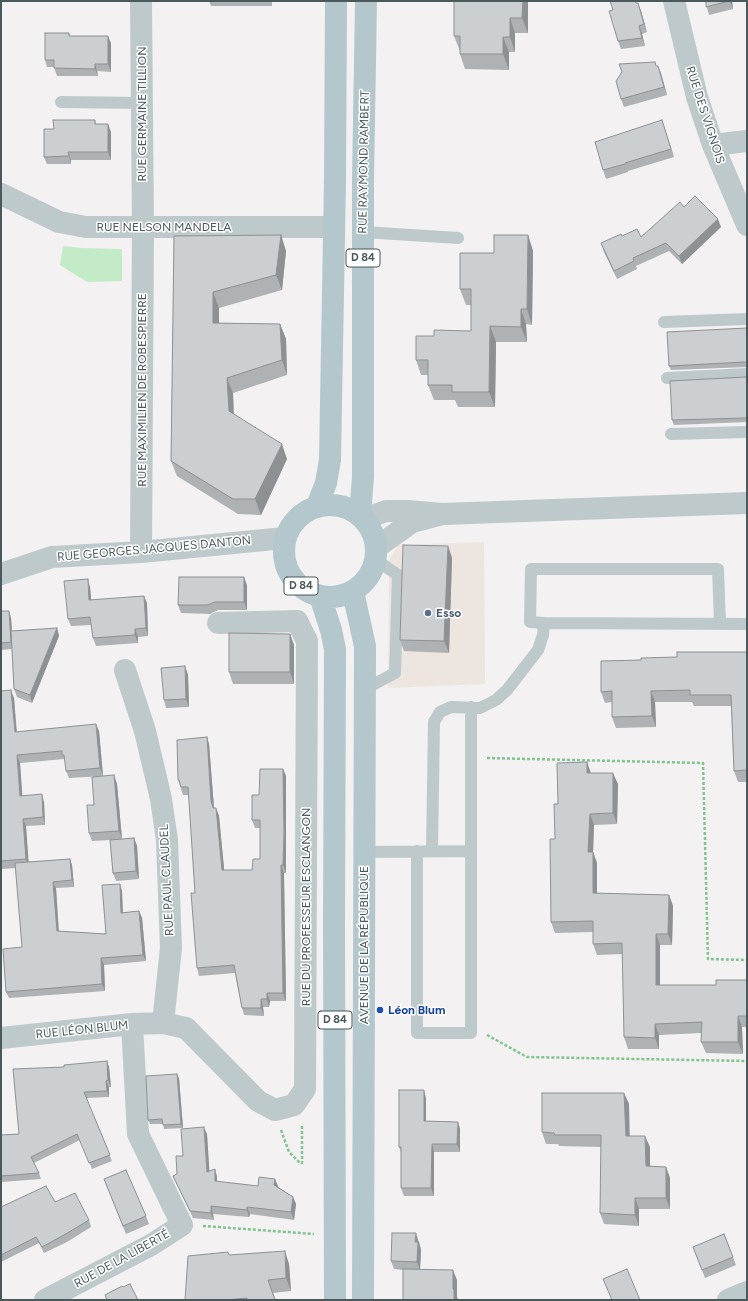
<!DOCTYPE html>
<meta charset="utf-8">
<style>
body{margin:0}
#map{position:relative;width:748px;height:1301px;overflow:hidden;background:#f3f1f1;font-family:Figtree,sans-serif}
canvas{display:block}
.frame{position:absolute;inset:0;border:2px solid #4a595c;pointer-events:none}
</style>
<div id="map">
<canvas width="748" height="1301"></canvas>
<div class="frame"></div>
</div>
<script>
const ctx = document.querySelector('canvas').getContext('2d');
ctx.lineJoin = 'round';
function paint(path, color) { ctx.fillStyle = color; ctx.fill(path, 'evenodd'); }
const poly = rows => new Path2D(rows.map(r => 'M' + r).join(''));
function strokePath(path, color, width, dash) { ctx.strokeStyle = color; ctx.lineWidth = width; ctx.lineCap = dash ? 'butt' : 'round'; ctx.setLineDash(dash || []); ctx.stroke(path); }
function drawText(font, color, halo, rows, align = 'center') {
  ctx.font = font + ' Figtree,sans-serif'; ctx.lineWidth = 3; ctx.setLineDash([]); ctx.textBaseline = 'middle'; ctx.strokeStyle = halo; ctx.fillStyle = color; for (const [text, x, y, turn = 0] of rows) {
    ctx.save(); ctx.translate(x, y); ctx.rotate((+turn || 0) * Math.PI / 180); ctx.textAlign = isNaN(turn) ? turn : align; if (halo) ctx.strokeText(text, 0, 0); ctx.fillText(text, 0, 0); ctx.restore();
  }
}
const commercial = poly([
 [484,542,485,684,388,688,389,560,398,545]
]);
const green = poly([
 [63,246,82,248,122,249,122,281,87,282,60,265]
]);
const path = poly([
 [487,758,703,763,708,959,747,960],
 [487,1035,527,1057,747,1061],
 [281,1130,289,1152,300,1163,302,1163,302,1125],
 [203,1226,314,1234]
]);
const lane = poly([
 [61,102,142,103],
 [363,232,458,238],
 [664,322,747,319],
 [667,378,747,374],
 [671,434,747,432],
 [544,623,530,622,531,569,718,569,720,624],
 [365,689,395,673,398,575,376,560],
 [417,851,417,1033,471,1033,471,707],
 [432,851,434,722,440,712,451,707,480,708,496,700,507,690,538,650,543,635,544,623,747,624],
 [364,852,471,851]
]);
const street = poly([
 [674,1,697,97,713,145,747,225],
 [713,145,747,141],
 [1,194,59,222,86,227,334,227],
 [442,514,747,503],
 [364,519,386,511,408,511,442,514,412,522,377,547],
 [141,552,143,228,141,1],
 [1,574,52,557,141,552,285,538],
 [125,670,145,731,161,799,167,840,171,948,163,1023],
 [1,1038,132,1024,163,1023,186,1028,258,1101,275,1110,294,1105,305,1089,307,641,297,621,218,623],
 [45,1300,151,1245,182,1225,138,1134,132,1024],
 [728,1300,747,1292]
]);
const primary = poly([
 '284 551a46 46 0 1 1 92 0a46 46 0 1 1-92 0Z',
 [317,506,326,483,330,460,335,180,336,1],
 [360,515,363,477,363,179,366,1],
 [353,592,365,646,363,1300],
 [320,596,331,630,335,649,334,924,335,1300]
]);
const wall = poly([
 [209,1,272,1,272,6,211,6],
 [528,1,528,33,515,33,515,52,509,52,509,70,465,69,460,54,460,51,454,36],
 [705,1,732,1,733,9,709,15],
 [637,3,641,11,647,32,642,34,645,46,621,49,618,41,613,10],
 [69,33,70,36,111,43,111,72,97,71,98,76,57,76,54,67,47,67,45,60],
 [656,66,658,66,667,95,624,107,621,99],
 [95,120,96,124,111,132,111,160,71,160,71,164,47,164,44,157,54,129],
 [662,120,674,157,628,171,628,172,606,179,603,170],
 [684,207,721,227,682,264,669,251,636,266,637,269,617,279,604,252,601,243,622,236,641,237],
 [281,235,286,251,282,290,219,308,219,323,280,324,286,339,287,375,233,393,234,414,287,459,261,515,238,514,177,476,171,461,174,236],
 [528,235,533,251,532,325,526,324,527,342,496,342,495,407,458,407,455,400,434,400,428,385,428,375,421,375,416,360,434,336,471,331,471,305,466,305,460,289,494,253],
 [747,328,747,367,671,370,669,366],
 [746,377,747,377,747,422,674,425,672,420],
 [448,546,452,558,449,653,404,651,400,640],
 [247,585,247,610,218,610,210,614,181,613,178,605],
 [90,587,91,600,147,603,148,636,138,637,138,643,96,646,93,638,91,625,71,626,68,619],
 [1,611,9,611,11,618,12,631,57,628,59,636,32,703,17,697,14,689,12,649,1,650],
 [290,634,294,645,294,684,233,684,229,672],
 [747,652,747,782,738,782,734,771,731,706,694,706,692,702,655,702,656,727,616,728,612,717,612,702,605,703,601,692,641,660],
 [185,666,188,675,189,707,166,708,164,700],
 [1,691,14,698,17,732,99,731,103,776,69,778,66,771,65,762,64,759,20,763,22,796,44,802,45,825,26,826,28,862,70,859,72,865,74,887,56,888,59,931,106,934,120,884,122,891,123,913,139,911,142,918,146,961,104,965,105,991,9,998,6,992,22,947,16,868,1,869],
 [207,737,209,744,214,808,216,808,219,816,224,870,252,870,260,859,260,828,255,828,252,820,259,795,283,769,286,776,286,873,284,873,286,1001,270,1001,269,1007,263,1007,264,1016,244,1015,242,1008,235,973,199,976,197,968,195,893,189,795,183,795,178,780],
 [587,762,591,773,618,784,617,824,594,825,593,852,597,863,597,893,669,895,673,906,672,945,660,945,660,985,716,985,747,980,747,1027,742,1027,743,1054,706,1053,701,1042,702,1033,659,1035,659,1049,628,1049,624,1037,623,954,597,955,593,944,593,932,555,933,551,922,555,839,558,804],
 [114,775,117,784,122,839,134,838,137,846,139,879,116,881,113,873,110,840,92,841,89,833,94,805],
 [107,1061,109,1067,111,1087,109,1087,109,1097,86,1098,112,1161,92,1169,80,1140,34,1163,39,1173,41,1179,1,1182,1,1135,19,1134,64,1067],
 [179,1078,183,1128,164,1129,163,1124,150,1124,148,1120],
 [624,1093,629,1104,629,1136,650,1147,650,1166,666,1167,670,1178,670,1209,639,1209,639,1226,604,1224,600,1213,601,1147,559,1146,558,1144,546,1144,542,1132],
 [426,1098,426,1121,458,1122,460,1129,460,1152,434,1152,434,1196,404,1196,401,1188,401,1152,399,1147],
 [207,1134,209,1171,215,1169,217,1177,217,1182,258,1186,275,1179,278,1187,293,1197,296,1204,294,1220,250,1214,249,1217,213,1214,214,1220,193,1218,176,1183,173,1176,177,1174,183,1156],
 [104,1179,146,1216,149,1224,126,1234],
 [55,1202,89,1220,91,1227,67,1242,44,1253,39,1243,1,1262,1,1207],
 [724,1234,736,1265,705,1278,693,1247],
 [419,1241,421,1250,420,1269,457,1280,457,1297,458,1300,403,1300,403,1270,394,1269,391,1261],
 [229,1255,289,1264,291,1291,273,1293,276,1300,185,1300]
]);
const shadedWall = poly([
 [523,1,528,1,528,33,522,18],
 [730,1,732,1,733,9],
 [638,3,641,11,647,32,644,24],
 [510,18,515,33,515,52,510,37],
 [639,26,642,34,645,46,642,38],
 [108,36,111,43,111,72,108,64],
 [503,37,509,52,509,70,503,54],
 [95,64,97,71,98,76,95,69],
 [658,66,661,73,667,95,664,87],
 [662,120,665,129,674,157,671,149],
 [108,124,111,132,111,160,108,152],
 [68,152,71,160,71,164],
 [718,219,721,227,682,264,679,256],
 [281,235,286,251,282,290,276,275],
 [528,235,533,251,532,325,527,309],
 [213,292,219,308,219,338,213,323],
 [521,309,526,324,527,342,521,327],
 [280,324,286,339,287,375,282,360],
 [490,326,496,342,495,407,489,392],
 [227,378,233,393,234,426,229,411],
 [282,444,287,459,261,515,255,499],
 [448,546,452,558,449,653,444,641],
 [244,577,247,585,247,610,244,602],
 [88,579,90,587,92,608,89,600],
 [144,596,147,603,148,636,146,628],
 [9,611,11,618,13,649,11,642],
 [57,628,59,636,32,703,30,695],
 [135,629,138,637,138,643,135,635],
 [290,634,294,645,294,684,290,672],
 [185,666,188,675,189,707,186,699],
 [11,690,14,698,17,740,15,732],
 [651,691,655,702,656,727,652,716],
 [96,724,99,731,103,776,100,768],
 [207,737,209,744,214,808,216,816,213,808,211,800],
 [17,755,20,763,23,804,20,796],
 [587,762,591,774,587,773],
 [283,769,286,776,286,873,283,865],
 [613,773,618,784,617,824,613,813],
 [114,775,117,784,122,839,119,831],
 [42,794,44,802,45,825,43,817],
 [216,808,219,816,225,878,222,870],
 [590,814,594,825,593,852,597,863,597,904,593,893,588,852],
 [23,819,26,826,29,867,26,859],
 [134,838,137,846,139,879,136,871],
 [70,859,72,865,74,887,72,880],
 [281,865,284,873,286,1001,283,993],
 [53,882,56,888,59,938,57,931],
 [120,884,122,891,123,920,121,913],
 [669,895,673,906,672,945,668,934],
 [139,911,142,918,146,961,143,955],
 [656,934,660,945,660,996,656,985],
 [101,958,104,965,105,991,102,984],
 [267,993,270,1001,269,1007,267,999],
 [261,999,263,1007,264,1016,261,1008],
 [738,1016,742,1027,743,1054,738,1042],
 [655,1024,659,1035,659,1049,655,1038],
 [107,1061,109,1067,111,1087,108,1080],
 [177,1074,179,1078,183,1128,181,1124],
 [106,1081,109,1087,109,1097,107,1091],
 [424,1090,426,1098,426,1129,424,1121],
 [624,1093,629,1104,630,1147,626,1136],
 [458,1122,460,1129,460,1152,457,1144],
 [204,1127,207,1134,210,1180,207,1172],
 [645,1136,650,1147,650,1178,646,1166],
 [432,1144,434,1152,434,1196,431,1188],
 [666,1167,670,1178,670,1209,666,1198],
 [215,1169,217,1177,217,1189,215,1181],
 [275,1179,278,1186,277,1193,274,1185],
 [293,1197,296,1204,294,1220,291,1212],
 [635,1198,639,1209,639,1226,635,1215],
 [211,1206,213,1214,214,1220,211,1213],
 [247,1207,250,1214,249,1217,247,1210],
 [416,1233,421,1250,420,1270,417,1262,415,1242],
 [285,1251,289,1264,291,1291,286,1278],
 [453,1270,457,1280,457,1297,458,1300,454,1300,453,1289]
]);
const building = poly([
 [454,1,523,1,522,18,510,18,510,37,503,37,503,54,460,54,460,36,454,36,454,1],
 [610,1,635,1,636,3,638,3,644,24,639,26,642,38,618,41,609,11,613,10,610,1],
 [706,1,729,1,706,7,706,1],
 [45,33,69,33,69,36,108,36,108,64,95,64,95,69,54,68,54,60,45,60,45,33],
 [655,62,656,66,658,66,664,87,621,99,616,81,622,72,619,64,655,62],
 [53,120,95,120,95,124,108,124,108,152,68,152,69,156,44,157,44,129,54,129,53,120],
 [662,120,671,149,625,163,625,164,603,170,595,142,662,120],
 [695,196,718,219,679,256,666,243,633,258,634,261,614,271,601,243,621,234,622,236,637,229,641,237,680,202,684,207,695,196],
 [281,235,276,275,213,292,213,323,280,324,282,360,227,378,229,411,282,444,255,499,233,499,171,461,174,236,281,235],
 [494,235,528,235,527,309,521,309,521,327,490,326,489,392,452,392,452,385,428,385,428,360,416,360,416,336,434,336,434,330,471,331,471,289,460,289,460,253,494,253,494,235],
 [747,328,747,363,745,362,669,366,667,332,747,328],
 [746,377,747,377,747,418,672,420,670,381,746,377],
 [403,545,448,546,444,641,400,640,403,545],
 [179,577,244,577,244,602,215,602,207,605,178,605,179,577],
 [88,579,89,600,144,596,146,628,135,629,135,635,93,638,90,617,68,619,64,581,88,579],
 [1,611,9,611,11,642,1,643,1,611],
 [57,628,30,695,14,689,11,631,57,628],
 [229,633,290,634,290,672,229,672,229,633],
 [677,652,747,652,747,770,734,771,731,695,690,695,690,690,651,691,652,716,612,717,612,691,601,692,601,661,641,660,641,658,677,657,677,652],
 [185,666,186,699,164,700,161,668,185,666],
 [11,690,15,732,96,724,100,768,66,771,64,755,62,755,62,751,17,755,20,796,42,794,43,817,23,819,26,859,1,861,1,691,11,690],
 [207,737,211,800,213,808,216,808,222,870,252,870,253,859,260,859,260,820,252,820,252,795,259,795,260,769,283,769,284,833,283,865,281,865,283,993,267,993,267,999,261,999,261,1008,242,1008,234,965,197,968,191,893,195,893,188,787,181,787,179,780,178,780,177,740,207,737],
 [587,762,587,773,613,773,613,813,590,814,588,852,593,852,593,893,669,895,668,934,656,934,656,985,716,985,716,980,747,980,747,1016,738,1016,738,1042,701,1042,702,1022,655,1024,655,1038,624,1037,622,943,593,944,593,921,551,922,550,839,555,839,554,804,558,804,557,763,587,762],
 [114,775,119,831,89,833,87,805,94,805,92,777,114,775],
 [134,838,136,871,113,873,110,840,134,838],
 [70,859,72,880,53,882,57,931,106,934,102,885,120,884,121,913,139,911,143,955,101,958,102,984,6,992,3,949,22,947,15,863,70,859],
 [107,1061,108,1080,106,1081,107,1091,84,1092,110,1155,89,1163,77,1134,31,1157,39,1173,1,1176,1,1135,19,1134,13,1069,64,1067,64,1065,107,1061],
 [177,1074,181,1124,163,1125,162,1119,148,1120,146,1076,177,1074],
 [399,1090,424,1090,424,1121,458,1122,457,1144,432,1144,431,1188,401,1188,401,1147,399,1147,399,1090],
 [542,1093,624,1093,626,1136,645,1136,646,1166,666,1167,666,1198,635,1198,635,1215,600,1213,601,1135,555,1135,554,1133,542,1132,542,1093],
 [204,1127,207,1172,215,1169,215,1181,258,1186,259,1177,275,1179,274,1185,293,1197,291,1212,247,1207,247,1210,211,1206,211,1213,190,1211,173,1176,177,1174,176,1156,183,1156,181,1129,204,1127],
 [126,1170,146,1216,123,1226,104,1179,126,1170],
 [46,1186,55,1202,75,1193,89,1220,64,1235,42,1247,36,1237,1,1255,1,1207,46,1186],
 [392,1233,416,1233,415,1242,418,1242,417,1262,391,1261,392,1233],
 [724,1234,733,1257,702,1270,693,1247,724,1234],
 [285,1251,286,1278,268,1280,275,1300,247,1300,247,1298,226,1300,185,1300,188,1256,228,1252,229,1255,285,1251],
 [403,1269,453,1270,453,1289,454,1290,454,1300,403,1300,403,1269],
 [627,1269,640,1300,612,1300,603,1279,627,1269],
 [130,1284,138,1300,107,1300,105,1295,122,1286,123,1287,130,1284]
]);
const markers = [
 [428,613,4,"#5c6f8a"],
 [380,1010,4,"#1a4fb4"]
];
const shields = [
 [363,258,34],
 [301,586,34],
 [335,1020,34]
];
const shieldNames = [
 ["D 84",363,258],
 ["D 84",301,586],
 ["D 84",335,1020]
];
const streetNames = [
 ["RUE GERMAINE TILLION",142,114,-90],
 ["RUE DES VIGNOIS",705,115,72],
 ["RUE RAYMOND RAMBERT",364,162,-89],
 ["RUE NELSON MANDELA",164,227],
 ["RUE MAXIMILIEN DE ROBESPIERRE",142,390,-90],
 ["RUE GEORGES JACQUES DANTON",154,549,-5],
 ["RUE PAUL CLAUDEL",167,880,-93],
 ["RUE DU PROFESSEUR ESCLANGON",306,907,-90],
 ["AVENUE DE LA RÉPUBLIQUE",364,945,-90],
 ["RUE LÉON BLUM",82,1030,-6],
 ["RUE DE LA LIBERTÉ",122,1259,-29]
];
const serviceNames = [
 ["Esso",436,613]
];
const transitNames = [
 ["Léon Blum",388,1010]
];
paint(commercial, '#ede6e0');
paint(green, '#c4ebc7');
strokePath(path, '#7fc68e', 2.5, [3, 2]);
strokePath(lane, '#bec9cb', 12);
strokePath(street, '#bec9cb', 22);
strokePath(primary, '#b3c7cc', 22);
paint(wall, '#afb2b5');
paint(shadedWall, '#8e9193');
paint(building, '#cbcfd2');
strokePath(building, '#8e9193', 1);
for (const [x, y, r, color] of markers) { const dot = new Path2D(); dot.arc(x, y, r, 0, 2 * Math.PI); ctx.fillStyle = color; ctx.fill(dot); strokePath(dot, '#fff', 1.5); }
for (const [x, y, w] of shields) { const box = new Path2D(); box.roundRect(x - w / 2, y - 9, w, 18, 3); ctx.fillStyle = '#fff'; ctx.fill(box); strokePath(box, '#4a595c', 1); }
drawText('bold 11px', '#4a595c', null, shieldNames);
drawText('12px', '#4a595c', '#fff', streetNames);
drawText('bold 12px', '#4e5e75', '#fff', serviceNames, 'left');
drawText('bold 12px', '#164399', '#fff', transitNames, 'left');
</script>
